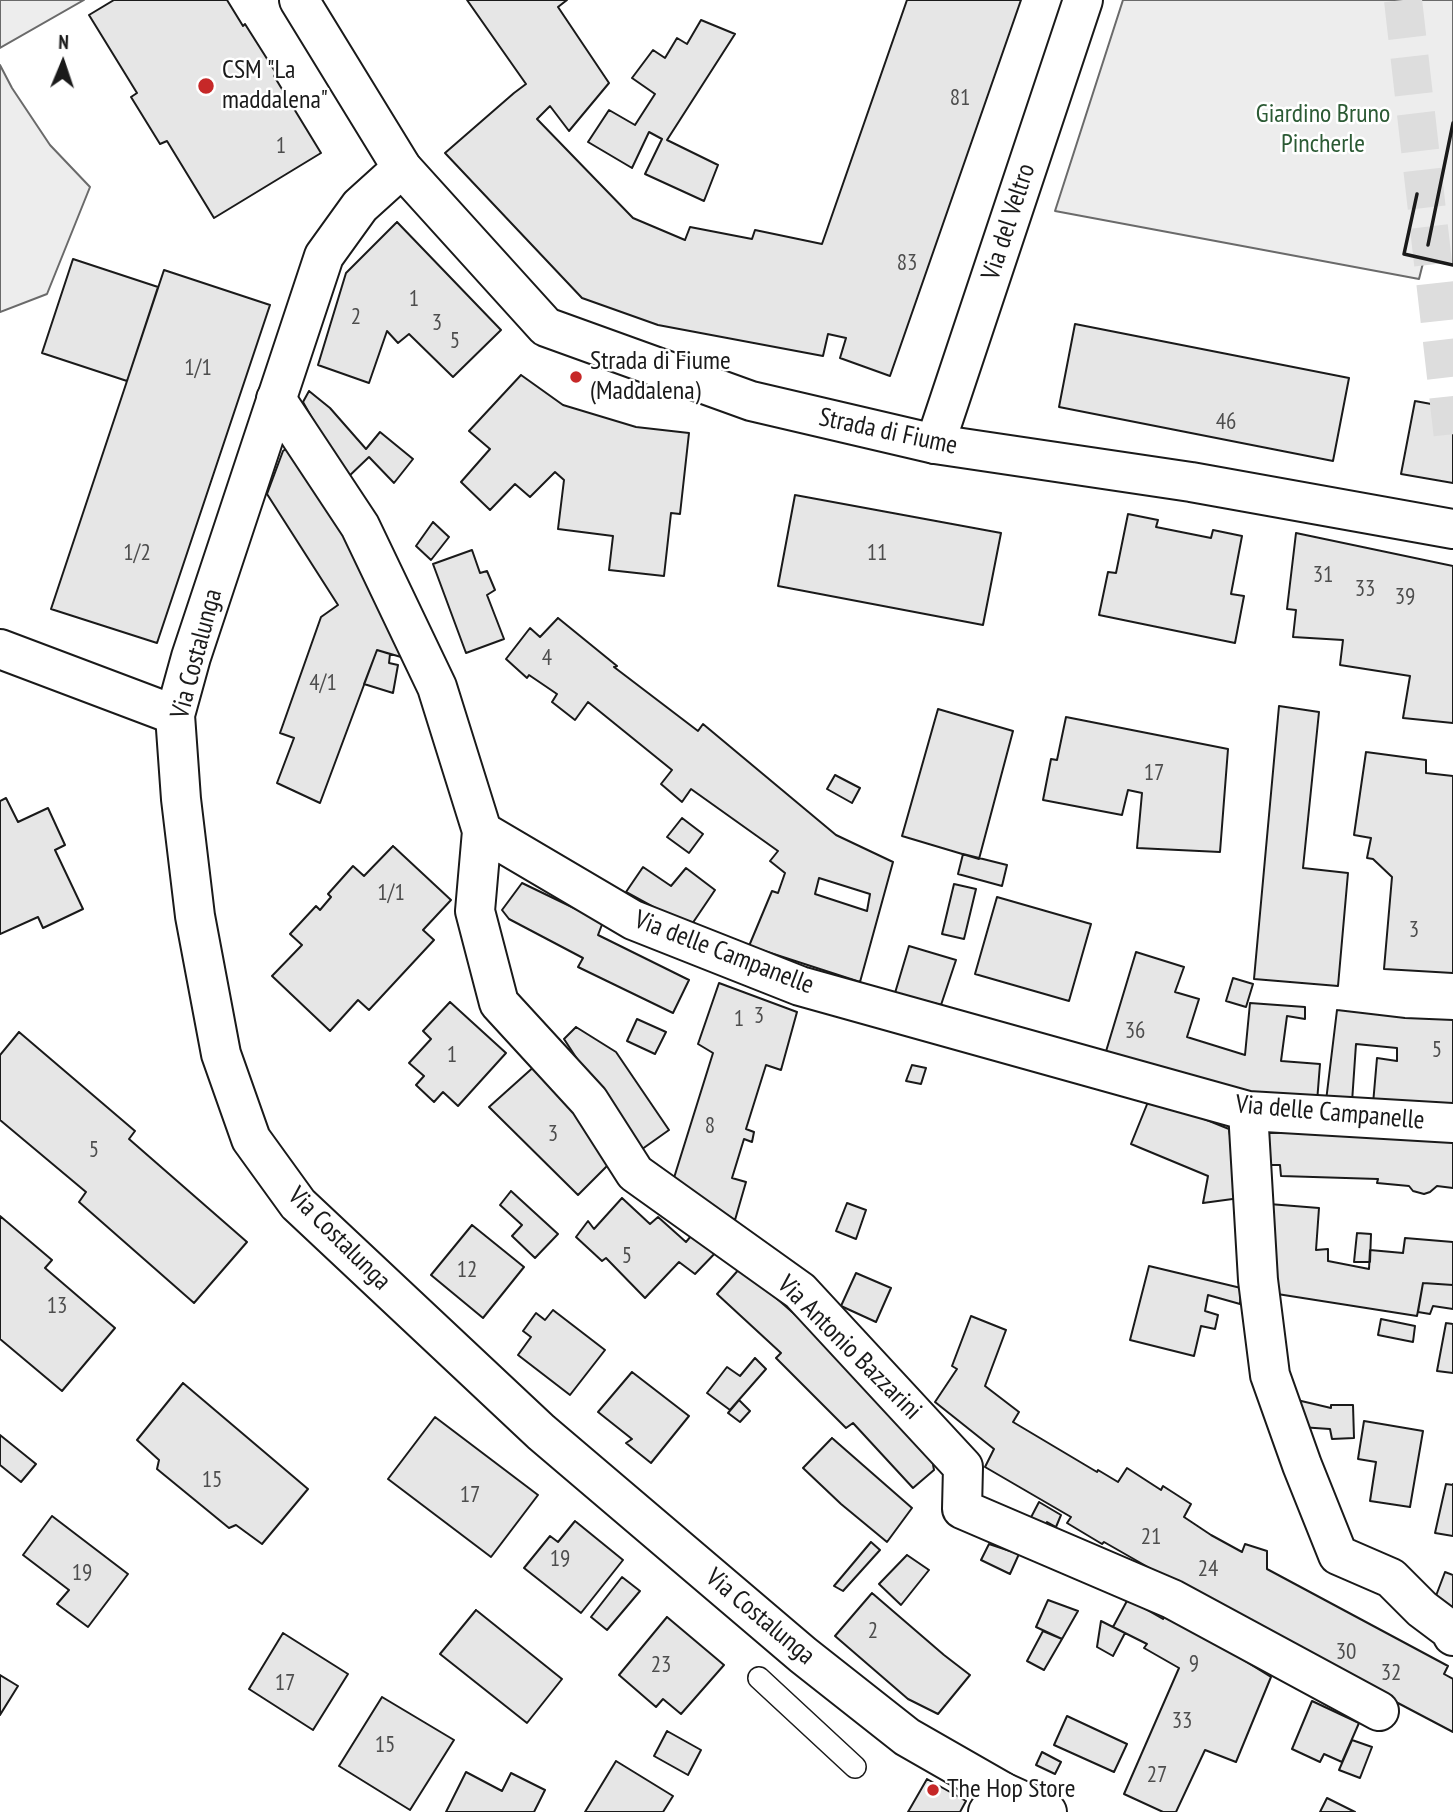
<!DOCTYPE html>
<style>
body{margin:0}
#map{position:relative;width:1453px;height:1812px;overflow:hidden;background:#fff;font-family:"PT Sans Narrow",sans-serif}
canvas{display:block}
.north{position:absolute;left:28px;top:28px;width:70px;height:70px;-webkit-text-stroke:5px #fff;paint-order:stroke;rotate:2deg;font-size:19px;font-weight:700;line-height:28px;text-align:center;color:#1a1a1a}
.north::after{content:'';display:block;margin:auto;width:24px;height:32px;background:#1a1a1a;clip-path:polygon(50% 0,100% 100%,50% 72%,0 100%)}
</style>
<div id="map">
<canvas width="1453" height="1812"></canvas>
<div class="north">N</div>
</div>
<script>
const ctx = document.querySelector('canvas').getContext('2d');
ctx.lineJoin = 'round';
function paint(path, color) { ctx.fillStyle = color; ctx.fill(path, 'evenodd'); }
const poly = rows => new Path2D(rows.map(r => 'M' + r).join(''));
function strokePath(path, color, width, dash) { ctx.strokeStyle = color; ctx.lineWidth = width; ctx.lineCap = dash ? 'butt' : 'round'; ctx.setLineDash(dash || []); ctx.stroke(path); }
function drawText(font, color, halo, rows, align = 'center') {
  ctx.font = font + ' "PT Sans Narrow",sans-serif'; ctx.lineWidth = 5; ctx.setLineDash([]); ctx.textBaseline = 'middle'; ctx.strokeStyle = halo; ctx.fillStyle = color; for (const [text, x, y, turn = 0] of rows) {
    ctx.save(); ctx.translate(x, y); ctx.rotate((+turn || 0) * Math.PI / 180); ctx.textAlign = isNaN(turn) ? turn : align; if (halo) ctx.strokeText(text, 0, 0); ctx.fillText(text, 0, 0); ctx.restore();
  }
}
const built = poly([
 [0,0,84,0,0,48,0,0],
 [1123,0,1453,0,1453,265,1424,259,1419,279,1055,211,1123,0],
 [0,65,12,88,50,145,90,187,47,294,0,312,0,65]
]);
const building = poly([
 [114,0,227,0,243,26,245,24,276,73,274,76,321,153,214,218,167,141,160,144,131,97,137,93,89,15,114,0],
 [467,0,567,0,558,7,609,83,569,131,550,106,537,119,633,218,685,240,690,227,752,239,755,230,822,244,907,0,1021,0,890,376,840,358,846,338,828,334,823,356,658,325,582,298,445,153,514,93,526,84,467,0],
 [701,20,735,34,667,140,718,165,704,201,645,174,662,139,649,132,632,168,588,142,609,110,635,125,655,94,632,78,653,50,665,58,677,38,687,44,701,20],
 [397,222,501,330,453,377,409,334,398,343,387,331,369,383,318,365,346,273,397,222],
 [73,259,158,287,127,381,42,353,73,259],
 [164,270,270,305,157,643,51,609,164,270],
 [1075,324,1349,378,1333,461,1059,407,1075,324],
 [521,375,563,405,636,427,689,433,680,514,671,513,664,576,609,570,613,536,558,529,564,480,555,472,530,497,515,484,490,510,461,482,490,449,469,431,521,375],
 [309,391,330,408,366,449,380,432,413,459,394,483,369,457,346,479,303,402,309,391],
 [1415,401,1453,408,1453,483,1401,474,1415,401],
 [287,448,354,550,386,620,401,657,377,650,320,803,277,783,294,738,280,733,321,617,338,605,267,494,283,451,287,448],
 [795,495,1001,533,983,625,778,586,795,495],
 [1128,514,1158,520,1156,527,1211,538,1213,530,1242,536,1231,594,1244,596,1235,643,1099,615,1108,572,1116,573,1128,514],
 [433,522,449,537,431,560,416,546,433,522],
 [1296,533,1453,566,1453,723,1403,718,1410,676,1340,665,1343,640,1293,637,1296,610,1287,609,1296,533],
 [472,550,480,573,487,571,495,590,487,595,504,639,466,653,433,564,472,550],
 [558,618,617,666,614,667,698,731,703,724,836,835,893,862,860,982,749,946,772,891,778,893,785,873,770,861,778,851,691,789,682,802,661,784,672,770,588,702,575,720,552,702,557,694,529,675,527,678,506,659,530,628,540,637,558,618],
 [819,878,870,894,867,911,815,894,819,878],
 [377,650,390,654,389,663,398,665,393,693,364,684,377,650],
 [1279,706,1319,712,1303,868,1348,873,1338,986,1254,979,1279,706],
 [938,709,1013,731,979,859,902,836,938,709],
 [1066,717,1228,749,1220,852,1137,848,1142,793,1128,790,1122,815,1043,800,1051,759,1057,760,1066,717],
 [1366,752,1426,760,1426,773,1453,776,1453,973,1384,969,1392,877,1373,859,1367,858,1371,838,1354,835,1366,752],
 [835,775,860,788,852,803,827,789,835,775],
 [6,798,18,822,48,808,65,845,55,850,83,909,43,928,38,917,0,934,0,801,6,798],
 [682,818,703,834,689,853,667,837,682,818],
 [393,846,451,900,423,930,434,940,369,1010,358,1000,330,1031,272,976,302,945,290,934,316,906,320,910,331,897,328,894,353,866,364,876,393,846],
 [963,854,1007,865,1002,886,958,874,963,854],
 [643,867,671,886,686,868,715,890,690,927,626,892,643,867],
 [522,883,603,922,598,935,689,980,673,1013,578,967,583,958,509,919,502,910,522,883],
 [954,884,976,889,964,939,942,934,954,884],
 [997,897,1091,924,1069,1001,975,974,997,897],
 [909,946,956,960,941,1005,895,993,909,946],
 [1136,952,1184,967,1175,992,1199,999,1187,1037,1245,1055,1250,1003,1305,1007,1305,1019,1287,1016,1281,1061,1320,1064,1317,1102,1240,1096,1104,1058,1136,952],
 [1233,978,1253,984,1246,1007,1226,1001,1233,978],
 [719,983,797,1012,781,1070,766,1065,746,1129,754,1132,752,1142,744,1139,732,1178,746,1182,735,1220,673,1181,713,1053,698,1044,719,983],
 [450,1002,506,1053,458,1106,443,1092,434,1102,416,1085,424,1076,409,1063,431,1039,423,1031,450,1002],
 [1337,1010,1405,1018,1453,1020,1453,1110,1373,1104,1377,1058,1397,1061,1397,1048,1356,1044,1352,1102,1326,1101,1337,1010],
 [637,1019,666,1032,655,1054,627,1041,637,1019],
 [576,1027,616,1052,669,1130,638,1152,564,1039,576,1027],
 [19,1032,135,1131,129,1139,247,1242,194,1303,79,1202,86,1192,0,1120,0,1055,19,1032],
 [537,1064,614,1159,578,1195,489,1107,537,1064],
 [912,1065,926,1068,921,1084,906,1081,912,1065],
 [1150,1097,1229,1129,1240,1198,1203,1203,1208,1176,1131,1144,1150,1097],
 [1379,1132,1453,1137,1453,1188,1437,1186,1430,1192,1424,1194,1413,1191,1409,1186,1377,1183,1378,1179,1281,1176,1280,1165,1269,1165,1266,1133,1379,1132],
 [511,1191,558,1234,535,1258,512,1236,522,1225,500,1205,511,1191],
 [622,1198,650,1224,658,1217,686,1242,696,1230,720,1248,695,1274,679,1262,645,1298,606,1258,602,1261,576,1237,588,1221,594,1229,622,1198],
 [847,1203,866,1210,856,1239,836,1231,847,1203],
 [1269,1204,1319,1208,1316,1250,1328,1249,1328,1261,1369,1269,1370,1250,1403,1253,1405,1238,1453,1242,1453,1285,1423,1283,1417,1316,1271,1293,1269,1204],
 [0,1216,52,1260,45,1268,115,1328,62,1391,0,1339,0,1216],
 [472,1225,524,1267,483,1318,431,1275,472,1225],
 [1357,1233,1371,1234,1370,1262,1354,1262,1357,1233],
 [1149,1266,1241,1288,1240,1304,1208,1295,1205,1311,1218,1315,1215,1329,1201,1326,1194,1356,1130,1340,1149,1266],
 [741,1267,808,1326,931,1453,934,1470,913,1488,853,1423,846,1428,776,1358,781,1353,717,1294,741,1267],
 [856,1273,891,1288,876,1322,841,1306,856,1273],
 [1423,1283,1453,1285,1453,1309,1433,1306,1430,1314,1418,1312,1423,1283],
 [553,1310,605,1350,570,1395,518,1355,531,1337,523,1331,536,1313,545,1320,553,1310],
 [971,1316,1006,1330,985,1386,1019,1412,1013,1422,1097,1472,1098,1470,1118,1482,1127,1468,1161,1490,1163,1486,1191,1504,1184,1517,1211,1535,1242,1552,1245,1544,1267,1551,1267,1569,1448,1666,1444,1674,1453,1679,1453,1732,1244,1622,1104,1542,1102,1544,1067,1523,1071,1517,985,1467,994,1449,935,1402,957,1369,952,1366,971,1316],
 [1381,1319,1415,1326,1413,1342,1378,1335,1381,1319],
 [1446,1323,1453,1324,1453,1373,1437,1371,1446,1323],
 [755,1358,766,1369,730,1410,707,1393,727,1367,740,1376,755,1358],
 [632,1372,689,1416,651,1463,626,1443,632,1439,598,1412,632,1372],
 [183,1383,308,1489,262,1544,236,1525,229,1528,157,1469,159,1460,137,1440,183,1383],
 [739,1400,750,1411,740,1422,728,1413,739,1400],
 [1297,1400,1331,1408,1331,1405,1353,1405,1354,1438,1332,1439,1330,1429,1300,1427,1297,1400],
 [435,1417,538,1495,491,1557,388,1479,435,1417],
 [1364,1421,1423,1431,1410,1507,1370,1501,1376,1462,1358,1459,1364,1421],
 [0,1435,36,1464,21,1482,0,1465,0,1435],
 [832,1438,912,1508,887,1542,841,1504,803,1468,832,1438],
 [1446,1484,1453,1485,1453,1484,1453,1536,1435,1533,1446,1484],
 [1039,1502,1061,1515,1056,1527,1047,1522,1042,1534,1027,1525,1039,1502],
 [52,1516,128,1574,88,1627,57,1604,69,1590,23,1555,52,1516],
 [575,1521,623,1560,581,1613,524,1568,550,1536,558,1542,575,1521],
 [871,1542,880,1550,843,1591,834,1586,871,1542],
 [989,1544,1019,1554,1010,1574,981,1560,989,1544],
 [907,1555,929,1570,901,1605,879,1584,907,1555],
 [1445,1572,1453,1575,1453,1608,1434,1601,1445,1572],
 [622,1577,640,1591,607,1630,591,1617,622,1577],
 [872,1593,944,1655,970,1675,938,1714,908,1699,835,1636,872,1593],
 [1128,1599,1163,1619,1166,1612,1271,1677,1236,1762,1205,1750,1176,1812,1163,1812,1124,1794,1179,1668,1144,1648,1147,1644,1113,1627,1128,1599],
 [1048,1600,1078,1611,1062,1639,1036,1627,1048,1600],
 [476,1610,562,1679,527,1723,440,1654,476,1610],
 [667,1617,724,1665,681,1714,663,1699,656,1707,619,1675,667,1617],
 [1101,1621,1125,1633,1113,1656,1097,1647,1101,1621],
 [1043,1631,1062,1639,1044,1670,1027,1661,1043,1631],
 [283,1633,348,1674,313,1730,249,1689,283,1633],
 [0,1675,18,1686,0,1715,0,1675],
 [382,1697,454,1740,410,1810,339,1766,382,1697],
 [1312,1701,1359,1723,1342,1762,1324,1754,1320,1762,1292,1749,1312,1701],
 [1067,1716,1127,1744,1114,1772,1054,1745,1067,1716],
 [667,1731,701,1750,688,1775,654,1756,667,1731],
 [1352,1740,1372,1747,1360,1778,1339,1770,1352,1740],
 [1042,1752,1061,1762,1055,1774,1036,1765,1042,1752],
 [616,1761,673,1796,663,1812,585,1812,616,1761],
 [466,1772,502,1791,511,1773,545,1790,534,1812,446,1812,466,1772],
 [927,1779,966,1801,960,1812,908,1812,927,1779],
 [1327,1798,1355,1812,1320,1812,1327,1798]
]);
const primaryTunnel = poly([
 [1403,0,1453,438]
]);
const service = poly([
 [759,1678,855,1767]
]);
const minor = poly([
 [276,399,360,526,437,687,482,831,633,920,800,986,1248,1111,1453,1123],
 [935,444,1083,0],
 [0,649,175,715],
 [482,831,475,911,499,1003,589,1101,635,1173,800,1291,963,1467,962,1509,1172,1599,1379,1711],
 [1248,1111,1258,1280,1270,1375,1302,1465,1338,1555,1391,1578,1422,1609,1450,1630,1453,1636],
 [988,1812,1003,1792]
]);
const tertiary = poly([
 [402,168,360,206,324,256,191,657,175,715,181,799,195,916,221,1054,251,1139,298,1204,541,1432,803,1655,907,1737,1003,1792,1047,1812]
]);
const secondary = poly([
 [299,0,402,168,546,327,751,401,935,444,1191,482,1453,529]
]);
const wall = poly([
 [1417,194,1404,254,1453,265],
 [1428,245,1453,123]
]);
const markers = [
 [206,86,9,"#c62828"],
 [576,377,7,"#c62828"],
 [933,1790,7,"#c62828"]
];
const numberNames = [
 ["81",960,98],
 ["1",281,146],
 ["83",907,263],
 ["1",414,299],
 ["2",356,317],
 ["3",437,323],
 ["5",455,341],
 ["1/1",198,368],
 ["46",1226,422],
 ["1/2",137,553],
 ["11",877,553],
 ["31",1323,575],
 ["33",1365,589],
 ["39",1405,597],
 ["4",547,658],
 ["4/1",323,683],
 ["17",1154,773],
 ["1/1",391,893],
 ["3",1414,930],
 ["3",759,1016],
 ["1",739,1019],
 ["36",1135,1031],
 ["5",1437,1050],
 ["1",452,1055],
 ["8",710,1126],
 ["3",553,1134],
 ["5",94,1150],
 ["5",627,1256],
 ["12",467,1270],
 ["13",57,1306],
 ["15",212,1480],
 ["17",470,1495],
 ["21",1151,1537],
 ["19",560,1559],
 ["24",1208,1569],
 ["19",82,1573],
 ["2",873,1631],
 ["30",1346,1652],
 ["9",1194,1664],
 ["23",661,1665],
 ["32",1391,1673],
 ["17",285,1683],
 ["33",1182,1721],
 ["15",385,1745],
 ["27",1157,1775]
];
const poiNames = [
 ["CSM \"La",222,71],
 ["maddalena\"",222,101],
 ["Strada di Fiume",590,362],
 ["(Maddalena)",590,392],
 ["The Hop Store",947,1790]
];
const parkNames = [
 ["Giardino Bruno",1323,115],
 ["Pincherle",1323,145]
];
const streetNames = [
 ["Via del Veltro",1009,222,-72],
 ["Strada di Fiume",888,432,12],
 ["Via Costalunga",197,654,-75],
 ["Via delle Campanelle",724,953,21],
 ["Via delle Campanelle",1330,1113,5],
 ["Via Costalunga",339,1239,45],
 ["Via Antonio Bazzarini",849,1348,45],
 ["Via Costalunga",760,1617,40]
];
paint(built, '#ededed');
strokePath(built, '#6a6a6a', 2);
paint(building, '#e6e6e6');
strokePath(building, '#1a1a1a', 2);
strokePath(primaryTunnel, '#ddd', 38, [38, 19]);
strokePath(service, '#1a1a1a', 24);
strokePath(minor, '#1a1a1a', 42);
strokePath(tertiary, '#1a1a1a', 42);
strokePath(secondary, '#1a1a1a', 42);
strokePath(service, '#fff', 21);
strokePath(minor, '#fff', 38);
strokePath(tertiary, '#fff', 38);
strokePath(secondary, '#fff', 38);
strokePath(wall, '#1a1a1a', 3.5);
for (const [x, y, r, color] of markers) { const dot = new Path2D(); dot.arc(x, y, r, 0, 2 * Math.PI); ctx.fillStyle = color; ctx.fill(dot); strokePath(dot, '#fff', 2.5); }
drawText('23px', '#4d4d4d', null, numberNames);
drawText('26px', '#1a1a1a', '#fff', poiNames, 'left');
drawText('26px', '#2b5a34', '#fff', parkNames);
drawText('26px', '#1a1a1a', '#fff', streetNames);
</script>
